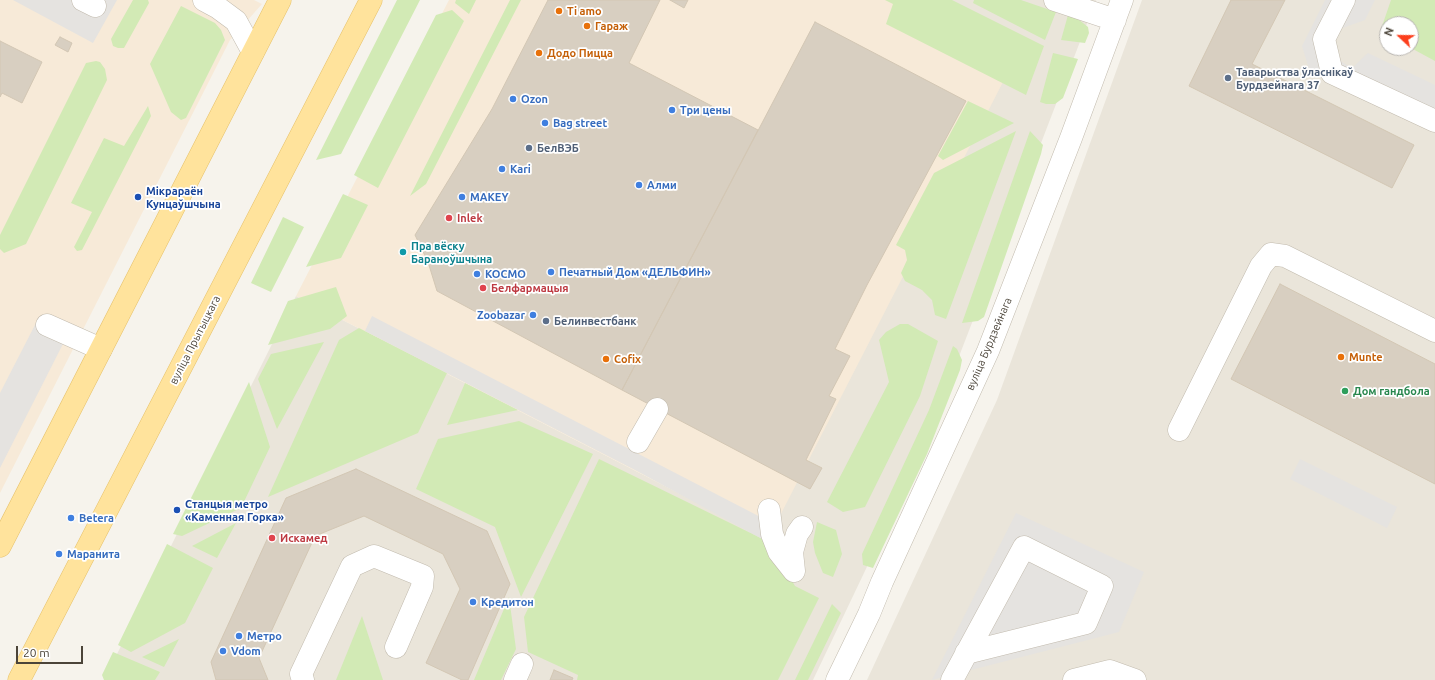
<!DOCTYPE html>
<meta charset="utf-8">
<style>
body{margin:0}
#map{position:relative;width:1435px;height:680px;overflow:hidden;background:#f6f3ec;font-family:Ubuntu,sans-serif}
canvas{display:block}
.north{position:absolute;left:1379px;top:16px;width:40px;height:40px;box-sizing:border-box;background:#fff;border:1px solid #b7b4b0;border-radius:50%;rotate:292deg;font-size:11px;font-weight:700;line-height:16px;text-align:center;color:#4b4439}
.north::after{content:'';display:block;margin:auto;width:14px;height:18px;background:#fc3f1d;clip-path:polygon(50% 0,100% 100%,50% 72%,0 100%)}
.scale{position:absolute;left:16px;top:646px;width:67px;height:18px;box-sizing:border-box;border:2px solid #4b4439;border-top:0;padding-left:5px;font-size:12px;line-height:14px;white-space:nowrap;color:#4b4439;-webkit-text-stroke:3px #fff;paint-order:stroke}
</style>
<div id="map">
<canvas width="1435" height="680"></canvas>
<div class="north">N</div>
<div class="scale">20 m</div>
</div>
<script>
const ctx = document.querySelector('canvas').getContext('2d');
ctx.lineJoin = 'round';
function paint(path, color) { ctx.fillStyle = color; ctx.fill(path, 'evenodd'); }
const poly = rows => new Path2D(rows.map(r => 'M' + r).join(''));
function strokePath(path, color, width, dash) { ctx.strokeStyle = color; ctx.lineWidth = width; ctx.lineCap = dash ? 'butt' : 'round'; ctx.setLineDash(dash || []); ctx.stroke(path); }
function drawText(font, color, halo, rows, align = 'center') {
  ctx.font = font + ' Ubuntu,sans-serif'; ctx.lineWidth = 3.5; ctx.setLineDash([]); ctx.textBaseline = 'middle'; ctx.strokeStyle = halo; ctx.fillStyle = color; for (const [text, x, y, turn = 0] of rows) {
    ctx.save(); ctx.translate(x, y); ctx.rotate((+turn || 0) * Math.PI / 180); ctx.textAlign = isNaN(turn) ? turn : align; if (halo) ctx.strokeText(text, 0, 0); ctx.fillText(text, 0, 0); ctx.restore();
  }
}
const residential = poly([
 [936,0,1096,0,925,445,813,680,104,680,296,296,768,539],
 [1142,0,1435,0,1435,680,867,680,997,400],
 [1387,24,1411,24,1411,48,1387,48]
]);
const commercial = poly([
 [0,0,254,0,262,4,230,40,0,493],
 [449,0,936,0,1022,45,768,539,296,296]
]);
const green = poly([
 [133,0,148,0,149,3,124,48,118,48,113,46,111,39],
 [397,0,420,0,341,154,316,160],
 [456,0,476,0,469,14,455,3],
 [510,0,521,0,426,184,410,196],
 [885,0,952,0,1044,46,1026,95,886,24,893,4],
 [974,0,1021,0,1056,12,1045,40,973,3],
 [1391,0,1435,0,1435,61,1411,48,1411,24,1387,24,1387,36,1380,32],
 [181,6,215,23,221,30,225,40,186,118,181,120,171,112,150,64],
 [452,10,464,21,378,188,354,175,436,15],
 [1068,15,1078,19,1088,27,1089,33,1085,43,1061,40],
 [1053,53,1078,59,1063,98,1055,104,1046,104,1040,102],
 [96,61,100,62,105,69,107,80,26,244,4,253,0,249,0,235,86,63],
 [968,101,1014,123,943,160,938,156],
 [148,106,151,116,82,250,77,251,74,247,92,212,71,203,104,138,124,146],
 [1016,131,946,319,935,315,932,300,922,290,905,281,901,273,907,260,905,250,896,245,934,173],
 [1030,131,1043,145,1041,154,984,317,978,321,962,323],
 [343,194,368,205,341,258,306,267],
 [283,217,304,227,271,292,251,283],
 [336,287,347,316,330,329,268,345,288,301],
 [900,324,908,324,938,341,920,396,865,507,843,512,827,502,889,382,879,340,886,332],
 [359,328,447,373,418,433,268,497,339,340],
 [324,342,277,429,258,379,271,354],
 [953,346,957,349,962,360,960,370,927,454,873,568,863,565,862,554,929,410],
 [249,382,270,447,241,508,182,536,173,534],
 [465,383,518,410,447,425],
 [519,421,593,454,521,597,495,527,416,489,438,439],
 [599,459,769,542,795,586,819,598,778,680,577,680,578,675,528,652,524,617],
 [817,522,836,530,842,554,833,577,823,573,815,553,813,542],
 [236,523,217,558,192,546],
 [167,544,213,568,185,623,131,652,118,645],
 [509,597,516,649,501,680,474,680],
 [832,604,841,613,808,680,795,680],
 [362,616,383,680,336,680],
 [179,639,164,667,142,657],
 [113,652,160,672,155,680,104,680,102,675]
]);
const parking = poly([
 [13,0,117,0,93,43],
 [1325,0,1375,0,1365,20,1340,29,1334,46,1335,58,1352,68,1368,53,1435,85,1435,133,1310,72,1302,46],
 [372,316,772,523,764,540,637,471,365,331],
 [37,321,67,336,0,468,0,393],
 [1300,459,1397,507,1387,528,1290,479],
 [1016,513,1144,572,1119,632,932,680]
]);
const building = poly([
 [548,0,660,0,629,63,758,130,622,390,437,291,428,262,415,235,492,109,548,0],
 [670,0,688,0,684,8,670,0],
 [1231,0,1285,0,1252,64,1414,145,1392,188,1189,86,1231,0],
 [815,22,966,101,867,285,835,349,850,356,829,396,836,399,806,460,822,468,810,489,622,390,815,22],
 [60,37,72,43,68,52,55,45,60,37],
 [0,41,42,62,22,103,2,93,0,97,0,41],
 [1280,284,1435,364,1435,484,1231,379,1280,284],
 [356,469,487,531,510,584,468,680,462,680,426,663,460,589,443,554,364,516,315,536,259,658,268,680,216,680,211,662,286,498,356,469],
 [554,670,573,678,572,680,550,680,554,670]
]);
const minor = poly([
 [83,0,95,6],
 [204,0,217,7,236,21,253,52],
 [1055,0,1115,20],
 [1344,0,1324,39,1332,73,1435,121],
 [47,325,101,349],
 [1179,430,1261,266,1271,254,1285,256,1435,331],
 [638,442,657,409],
 [769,510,772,534,779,552,794,571],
 [794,571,792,552,797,534,802,527],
 [303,680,301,674,352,566,374,556,423,576,422,587,396,647],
 [515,680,522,664],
 [837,680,869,614,882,582,988,351,1071,138,1122,0],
 [952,680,1024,547,1102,586,1086,623,966,653],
 [1074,680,1110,671,1135,680]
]);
const major = poly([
 [0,546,280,0],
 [19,680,371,0]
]);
const markers = [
 [559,11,4,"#e8710a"],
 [587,26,4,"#e8710a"],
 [539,53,4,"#e8710a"],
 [1228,78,4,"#5c6f8a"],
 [513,99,4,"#3f7fe0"],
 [672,110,4,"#3f7fe0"],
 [545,123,4,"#3f7fe0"],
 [529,148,4,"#5c6f8a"],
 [502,169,4,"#3f7fe0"],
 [639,185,4,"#3f7fe0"],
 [138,197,4,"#1a4fb4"],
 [462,197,4,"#3f7fe0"],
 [449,218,4,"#e0444e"],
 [403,252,4,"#0f9aa8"],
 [551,272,4,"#3f7fe0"],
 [477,274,4,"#3f7fe0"],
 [483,288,4,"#e0444e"],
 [533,315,4,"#3f7fe0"],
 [546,321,4,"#5c6f8a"],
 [1341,357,4,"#e8710a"],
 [606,359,4,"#e8710a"],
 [1345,391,4,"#2e9e5b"],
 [177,510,4,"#1a4fb4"],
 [71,518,4,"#3f7fe0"],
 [272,538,4,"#e0444e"],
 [59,554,4,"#3f7fe0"],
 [473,602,4,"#3f7fe0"],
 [239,636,4,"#3f7fe0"],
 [223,651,4,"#3f7fe0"]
];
const foodNames = [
 ["Ti amo",567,11],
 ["Гараж",595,26],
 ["Додо Пицца",547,53],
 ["Munte",1349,357],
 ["Cofix",614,359]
];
const serviceNames = [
 ["Таварыства ўласнікаў",1236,72],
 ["Бурдзейнага 37",1236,85],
 ["БелВЭБ",537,148],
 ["Белинвестбанк",554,321]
];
const shopNames = [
 ["Ozon",521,99],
 ["Три цены",680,110],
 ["Bag street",553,123],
 ["Kari",510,169],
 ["Алми",647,185],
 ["MAKEY",470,197],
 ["Печатный Дом «ДЕЛЬФИН»",559,272],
 ["КОСМО",485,274],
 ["Zoobazar",525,315,"right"],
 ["Betera",79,518],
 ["Маранита",67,554],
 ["Кредитон",481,602],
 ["Метро",247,636],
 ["Vdom",231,651]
];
const transitNames = [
 ["Мікрараён",146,191],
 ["Кунцаўшчына",146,204],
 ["Станцыя метро",185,504],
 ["«Каменная Горка»",185,517]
];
const healthNames = [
 ["Inlek",457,218],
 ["Белфармацыя",491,288],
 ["Искамед",280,538]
];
const cultureNames = [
 ["Пра вёску",411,246],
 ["Бараноўшчына",411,259]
];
const streetNames = [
 ["вуліца Прытыцкага",195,340,-63],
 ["вуліца Бурдзейнага",989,344,-67]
];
const leisureNames = [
 ["Дом гандбола",1353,391]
];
paint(residential, '#eae5da');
paint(commercial, '#f7ead8');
paint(green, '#d2eab5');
paint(parking, '#e5e3e0');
paint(building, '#d8cfc1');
strokePath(building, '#d3c7b4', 1);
strokePath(minor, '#c2bbae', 23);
strokePath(major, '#e6c16a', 23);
strokePath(minor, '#fff', 22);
strokePath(major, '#ffe39c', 22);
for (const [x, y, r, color] of markers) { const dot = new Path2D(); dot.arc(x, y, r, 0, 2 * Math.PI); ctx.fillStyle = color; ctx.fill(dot); strokePath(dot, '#fff', 1.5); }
drawText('bold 11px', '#c56008', '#fff', foodNames, 'left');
drawText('bold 11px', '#4e5e75', '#fff', serviceNames, 'left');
drawText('bold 11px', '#366cbe', '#fff', shopNames, 'left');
drawText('bold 11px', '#164399', '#fff', transitNames, 'left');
drawText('bold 11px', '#be3a42', '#fff', healthNames, 'left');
drawText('bold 11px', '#0d838f', '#fff', cultureNames, 'left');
drawText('11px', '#4b4439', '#fff', streetNames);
drawText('bold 11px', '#27864d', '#fff', leisureNames, 'left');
</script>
